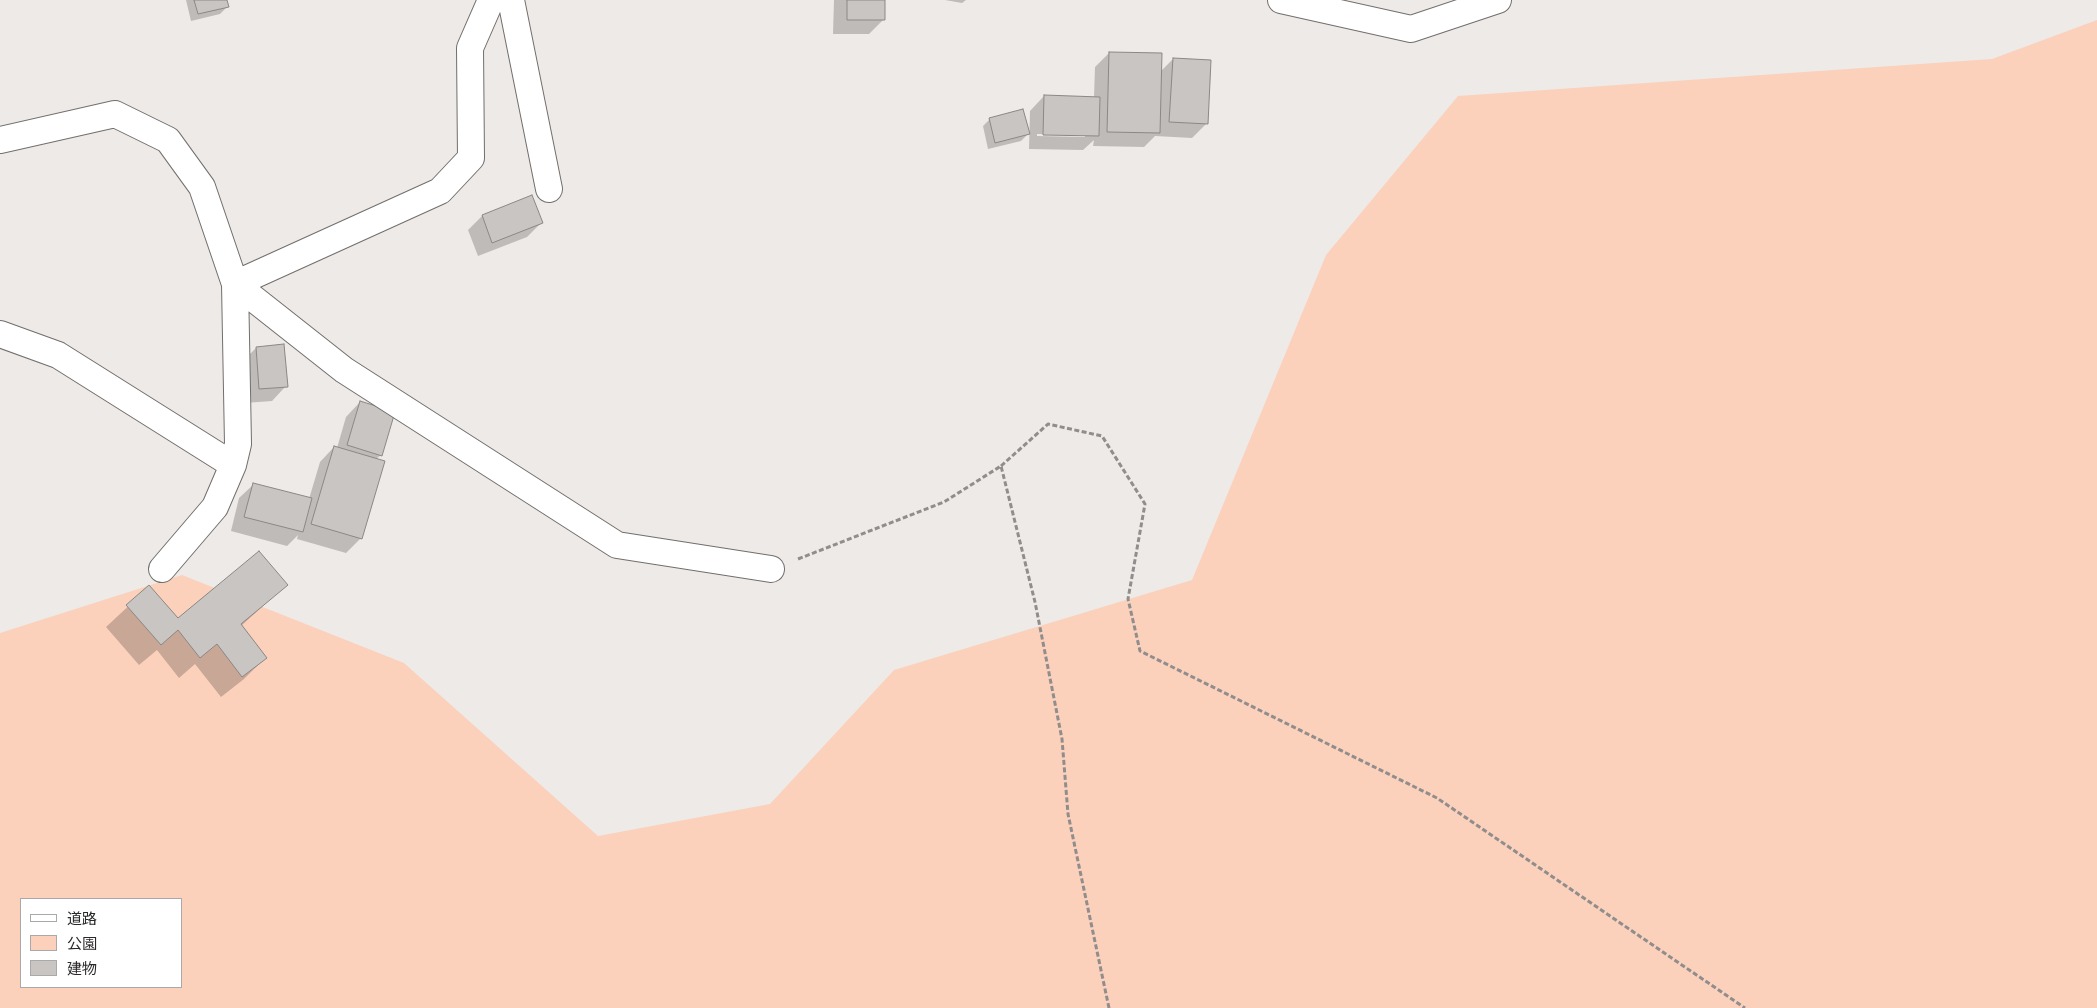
<!DOCTYPE html>
<meta charset="utf-8">
<style>
body{margin:0}
#map{position:relative;width:2097px;height:1008px;overflow:hidden;background:#eeeae8;font-family:Helvetica,"Noto Sans JP",sans-serif}
canvas{display:block}
.legend{position:absolute;left:20px;top:898px;width:162px;height:90px;box-sizing:border-box;background:#fff;border:1px solid #aaa9a9;margin:0;padding:6px 9px;list-style:none;font-size:15px;color:#2b2928}
.legend li{display:flex;align-items:center;gap:10px;height:25px}
.legend b{width:25px;border:1px solid #aaa9a9}
</style>
<div id="map">
<canvas width="2097" height="1008"></canvas>
<ul class="legend">
<li><b style="height:6px;background:#fff"></b>道路</li>
<li><b style="height:14px;background:#fbd1bc"></b>公園</li>
<li><b style="height:14px;background:#c9c5c3"></b>建物</li>
</ul>
</div>
<script>
const ctx = document.querySelector('canvas').getContext('2d');
ctx.lineJoin = 'round';
function paint(path, color) { ctx.fillStyle = color; ctx.fill(path, 'evenodd'); }
const poly = rows => new Path2D(rows.map(r => 'M' + r).join(''));
function strokePath(path, color, width, dash) { ctx.strokeStyle = color; ctx.lineWidth = width; ctx.lineCap = dash ? 'butt' : 'round'; ctx.setLineDash(dash || []); ctx.stroke(path); }
const green = poly([
 [2097,20,2097,1008,0,1008,0,633,182,575,404,663,598,836,770,804,894,670,1192,580,1326,255,1458,96,1992,59],
 [21,899,181,899,181,987,21,987]
]);
const shadow = poly([
 [186,0,226,0,227,7,220,14,191,21],
 [834,0,883,0,883,20,869,34,833,34],
 [945,0,966,0,962,3],
 [1109,53,1160,72,1173,59,1207,123,1192,138,1155,136,1144,147,1093,146,1094,140,1083,150,1029,149,1030,111,1044,96,1094,98,1095,67],
 [1037,134,1085,135,1085,137,1037,136],
 [990,119,1028,134,1021,141,988,149,983,126],
 [531,197,541,223,527,237,478,256,468,230,482,216],
 [256,348,286,386,272,401,245,403,242,362],
 [360,402,381,455,376,459,383,461,360,539,346,553,297,539,298,535,287,546,231,531,239,498,254,484,309,499,320,462,334,447,337,448,346,417],
 [286,585,241,626,265,658,244,679,221,697,195,664,179,678,157,650,139,665,106,627,149,587,178,620]
]);
const building = poly([
 [194,0,227,0,229,7,198,14,194,0],
 [847,0,885,0,885,20,847,20,847,0],
 [1109,52,1162,53,1160,133,1107,132,1109,52],
 [1173,58,1211,60,1208,124,1169,122,1173,58],
 [1044,95,1100,97,1099,136,1043,135,1044,95],
 [1023,109,1030,134,995,143,989,118,1023,109],
 [532,195,543,223,492,243,482,215,532,195],
 [284,344,288,387,259,389,256,347,284,344],
 [360,401,395,412,382,456,347,445,360,401],
 [334,446,385,461,362,539,311,524,334,446],
 [253,483,312,498,303,532,244,517,253,483],
 [259,551,288,585,241,624,267,658,242,677,217,644,200,658,178,630,161,645,126,605,149,585,178,618,259,551]
]);
const path = poly([
 [1001,466,1048,424,1102,436,1145,504,1128,599,1140,651,1437,798,1745,1008],
 [798,559,944,502,1001,466,1035,602,1062,739,1068,814,1109,1008]
]);
const street = poly([
 [511,0,549,189],
 [1281,0,1411,29,1498,0],
 [0,140,115,114,168,140,202,187,235,284,238,444,233,465,58,355,0,334],
 [235,284,344,370,617,545,771,569],
 [235,284,440,191,471,158,470,48,491,0],
 [162,569,215,507,233,465]
]);
paint(green, '#fbd1bc');
paint(shadow, '#0003');
paint(building, '#c9c5c3');
strokePath(building, '#8b8785', 1);
strokePath(street, '#726e6c', 28);
strokePath(path, '#908d8c', 3, [5, 2.5]);
strokePath(street, '#fff', 26);
</script>
